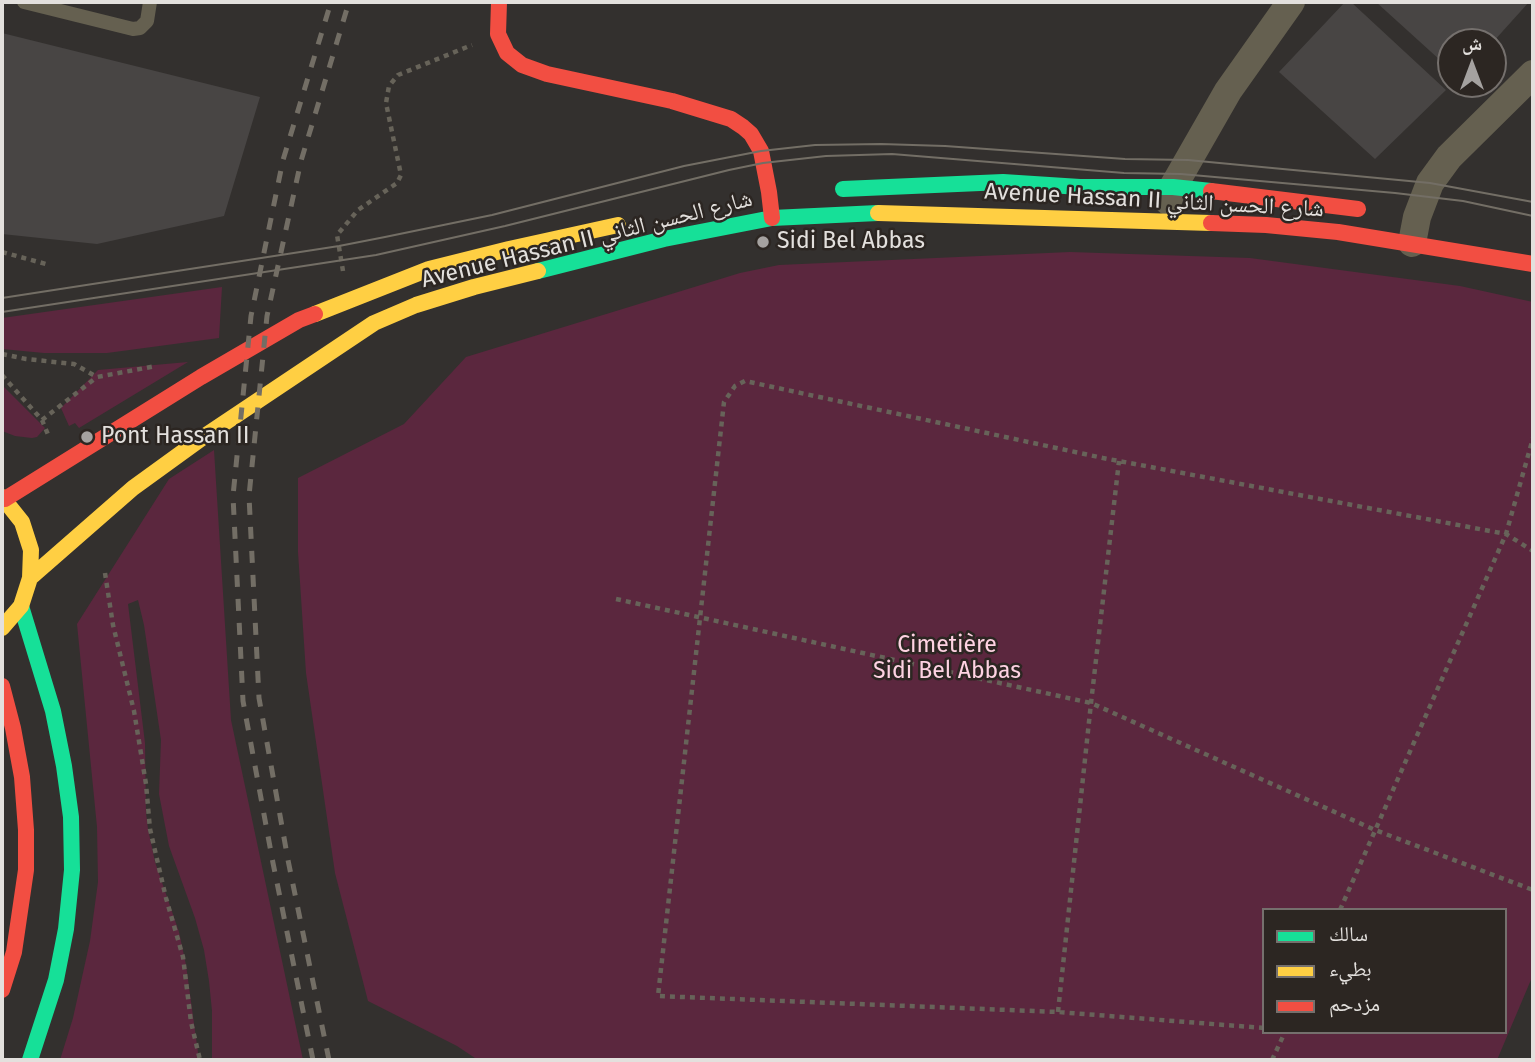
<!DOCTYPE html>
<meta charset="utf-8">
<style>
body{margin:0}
#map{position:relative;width:1535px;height:1062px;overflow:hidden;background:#33302e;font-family:"Fira Sans","Noto Naskh Arabic",sans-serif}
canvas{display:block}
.frame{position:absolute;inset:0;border:4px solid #e3e0dd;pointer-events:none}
.legend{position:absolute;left:1262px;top:908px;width:245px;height:126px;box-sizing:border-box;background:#2c2622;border:2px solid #75706d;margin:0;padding:9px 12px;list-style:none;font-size:21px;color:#e3e0dd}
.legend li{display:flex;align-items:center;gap:14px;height:35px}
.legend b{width:35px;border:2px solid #75706d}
.north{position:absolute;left:1437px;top:28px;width:70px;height:70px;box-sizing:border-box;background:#2c2622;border:2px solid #75706d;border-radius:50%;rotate:0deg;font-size:19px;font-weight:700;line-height:28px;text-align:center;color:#e3e0dd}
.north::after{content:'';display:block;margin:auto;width:24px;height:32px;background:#a5a2a0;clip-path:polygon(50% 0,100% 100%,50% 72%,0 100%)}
</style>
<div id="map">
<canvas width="1535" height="1062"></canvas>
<div class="frame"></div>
<ul class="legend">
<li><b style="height:9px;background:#16e098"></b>سالك</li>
<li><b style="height:9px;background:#ffcf43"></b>بطيء</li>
<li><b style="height:9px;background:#f24e42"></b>مزدحم</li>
</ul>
<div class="north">ش</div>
</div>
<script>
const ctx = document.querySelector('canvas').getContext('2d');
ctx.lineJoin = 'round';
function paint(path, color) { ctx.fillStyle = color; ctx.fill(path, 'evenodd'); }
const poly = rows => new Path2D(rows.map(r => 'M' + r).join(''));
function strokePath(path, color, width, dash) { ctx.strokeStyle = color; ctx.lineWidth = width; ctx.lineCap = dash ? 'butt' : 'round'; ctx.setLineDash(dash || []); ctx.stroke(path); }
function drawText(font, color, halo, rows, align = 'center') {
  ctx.font = font + ' "Fira Sans","Noto Naskh Arabic",sans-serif'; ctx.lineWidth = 5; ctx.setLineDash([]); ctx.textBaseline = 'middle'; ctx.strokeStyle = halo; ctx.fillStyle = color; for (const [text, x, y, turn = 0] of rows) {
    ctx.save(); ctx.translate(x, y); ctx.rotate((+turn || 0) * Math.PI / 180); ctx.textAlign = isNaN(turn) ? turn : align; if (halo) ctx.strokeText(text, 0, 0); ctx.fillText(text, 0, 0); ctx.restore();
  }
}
const green = poly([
 [1070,252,1250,258,1460,286,1533,302,1533,975,1497,1060,478,1060,457,1046,368,1001,335,873,306,673,298,552,298,478,404,424,466,357,740,273,779,265],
 [1264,910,1505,910,1505,1032,1264,1032],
 [222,287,219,338,107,353,44,353,2,349,2,318],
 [188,362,79,428,75,423,69,426,61,408,98,370],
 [2,385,45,428,37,437,32,438,15,436,2,431],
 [214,450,231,720,303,1060,212,1060,212,1011,209,981,204,950,195,918,169,846,159,794,161,740,144,625,138,600,128,604,145,743,146,813,148,829,155,862,179,932,186,965,199,1060,60,1060,73,1018,90,941,98,882,97,827,77,624,169,479]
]);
const building = poly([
 [1345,2,1351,2,1446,90,1375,159,1279,72],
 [1376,2,1529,2,1493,42,1451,42,1451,70],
 [2,33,260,97,224,216,97,244,2,234]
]);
const path = poly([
 [2,252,46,264],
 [343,271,337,235,358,210,397,183,401,175,386,103,389,86,398,75,472,45],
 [2,354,26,359,74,364,97,377,156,366],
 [2,375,42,420,49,437],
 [42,420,97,377],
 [105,573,113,625,134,711,146,784,150,829,166,898,183,957,191,1022,200,1060],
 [616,599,1091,703,1375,830,1533,890],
 [1340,910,1506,534,1533,438],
 [1058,1012,1091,703,1119,461],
 [1264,1028,1058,1012,658,996,724,402,735,386,745,381,1103,458,1506,534,1533,551],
 [1272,1060,1285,1032]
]);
const lane = poly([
 [24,2,133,29,140,28,147,21,150,2]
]);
const street = poly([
 [1168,201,1173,187,1228,91,1291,2],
 [1412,243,1417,217,1430,183,1449,157,1533,74]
]);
const fast = poly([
 [843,189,1003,182,1080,187,1173,187,1211,191],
 [538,271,664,239,772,218,878,213],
 [21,606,53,711,64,766,71,817,72,870,66,929,56,980,30,1060]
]);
const slow = poly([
 [878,213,1211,223],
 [315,314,429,269,509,249,618,225],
 [2,497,22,522,31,550,30,578,21,606,2,628],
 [30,578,133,488,202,438,374,323,416,305,474,287,538,271]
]);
const jam = poly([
 [499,2,498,34,507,53,522,65,547,74,672,101,731,119,743,127,751,134,761,151,769,192,772,218],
 [1211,191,1358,209],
 [1211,223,1266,225,1338,232,1533,264],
 [5,499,201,377,299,320,315,314],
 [2,686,13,728,22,777,26,830,26,870,14,952,2,990]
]);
const tram = poly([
 [2,298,339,246,385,237,492,215,684,166,761,151,815,145,881,144,945,146,1125,159,1188,160,1430,183,1533,202],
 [2,312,376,255,505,226,729,170,763,163,826,156,892,154,1124,173,1181,174,1395,193,1463,201,1533,216]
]);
const rail = poly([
 [313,1060,273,863,243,701,233,496,251,316,283,160,331,2],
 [329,1060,288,860,259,698,249,496,267,316,301,161,349,2]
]);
const markers = [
 [763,242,7,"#a5a2a0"],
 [87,437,7,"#a5a2a0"]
];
const streetNames = [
 ["Avenue Hassan II شارع الحسن الثاني",1154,201,3],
 ["Avenue Hassan II شارع الحسن الثاني",587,240,-14]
];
const poiNames = [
 ["Sidi Bel Abbas",777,242],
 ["Pont Hassan II",101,437]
];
const parkNames = [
 ["Cimetière",947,646],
 ["Sidi Bel Abbas",947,672]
];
paint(green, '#5b273e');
paint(building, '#484544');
strokePath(path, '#676359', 4.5, [5, 5]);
strokePath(lane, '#656050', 14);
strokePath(street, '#656050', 28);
strokePath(fast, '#16e098', 16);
strokePath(slow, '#ffcf43', 16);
strokePath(jam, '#f24e42', 16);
strokePath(tram, '#736e65', 2);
strokePath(rail, '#736e65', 5, [12, 12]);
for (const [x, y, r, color] of markers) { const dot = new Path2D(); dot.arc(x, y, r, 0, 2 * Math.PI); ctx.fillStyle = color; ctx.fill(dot); strokePath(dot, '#2c2622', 2.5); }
drawText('23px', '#e3e0dd', '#2c2622', streetNames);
drawText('23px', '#e3e0dd', '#2c2622', poiNames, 'left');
drawText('23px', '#fed2e2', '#2c2622', parkNames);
</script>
